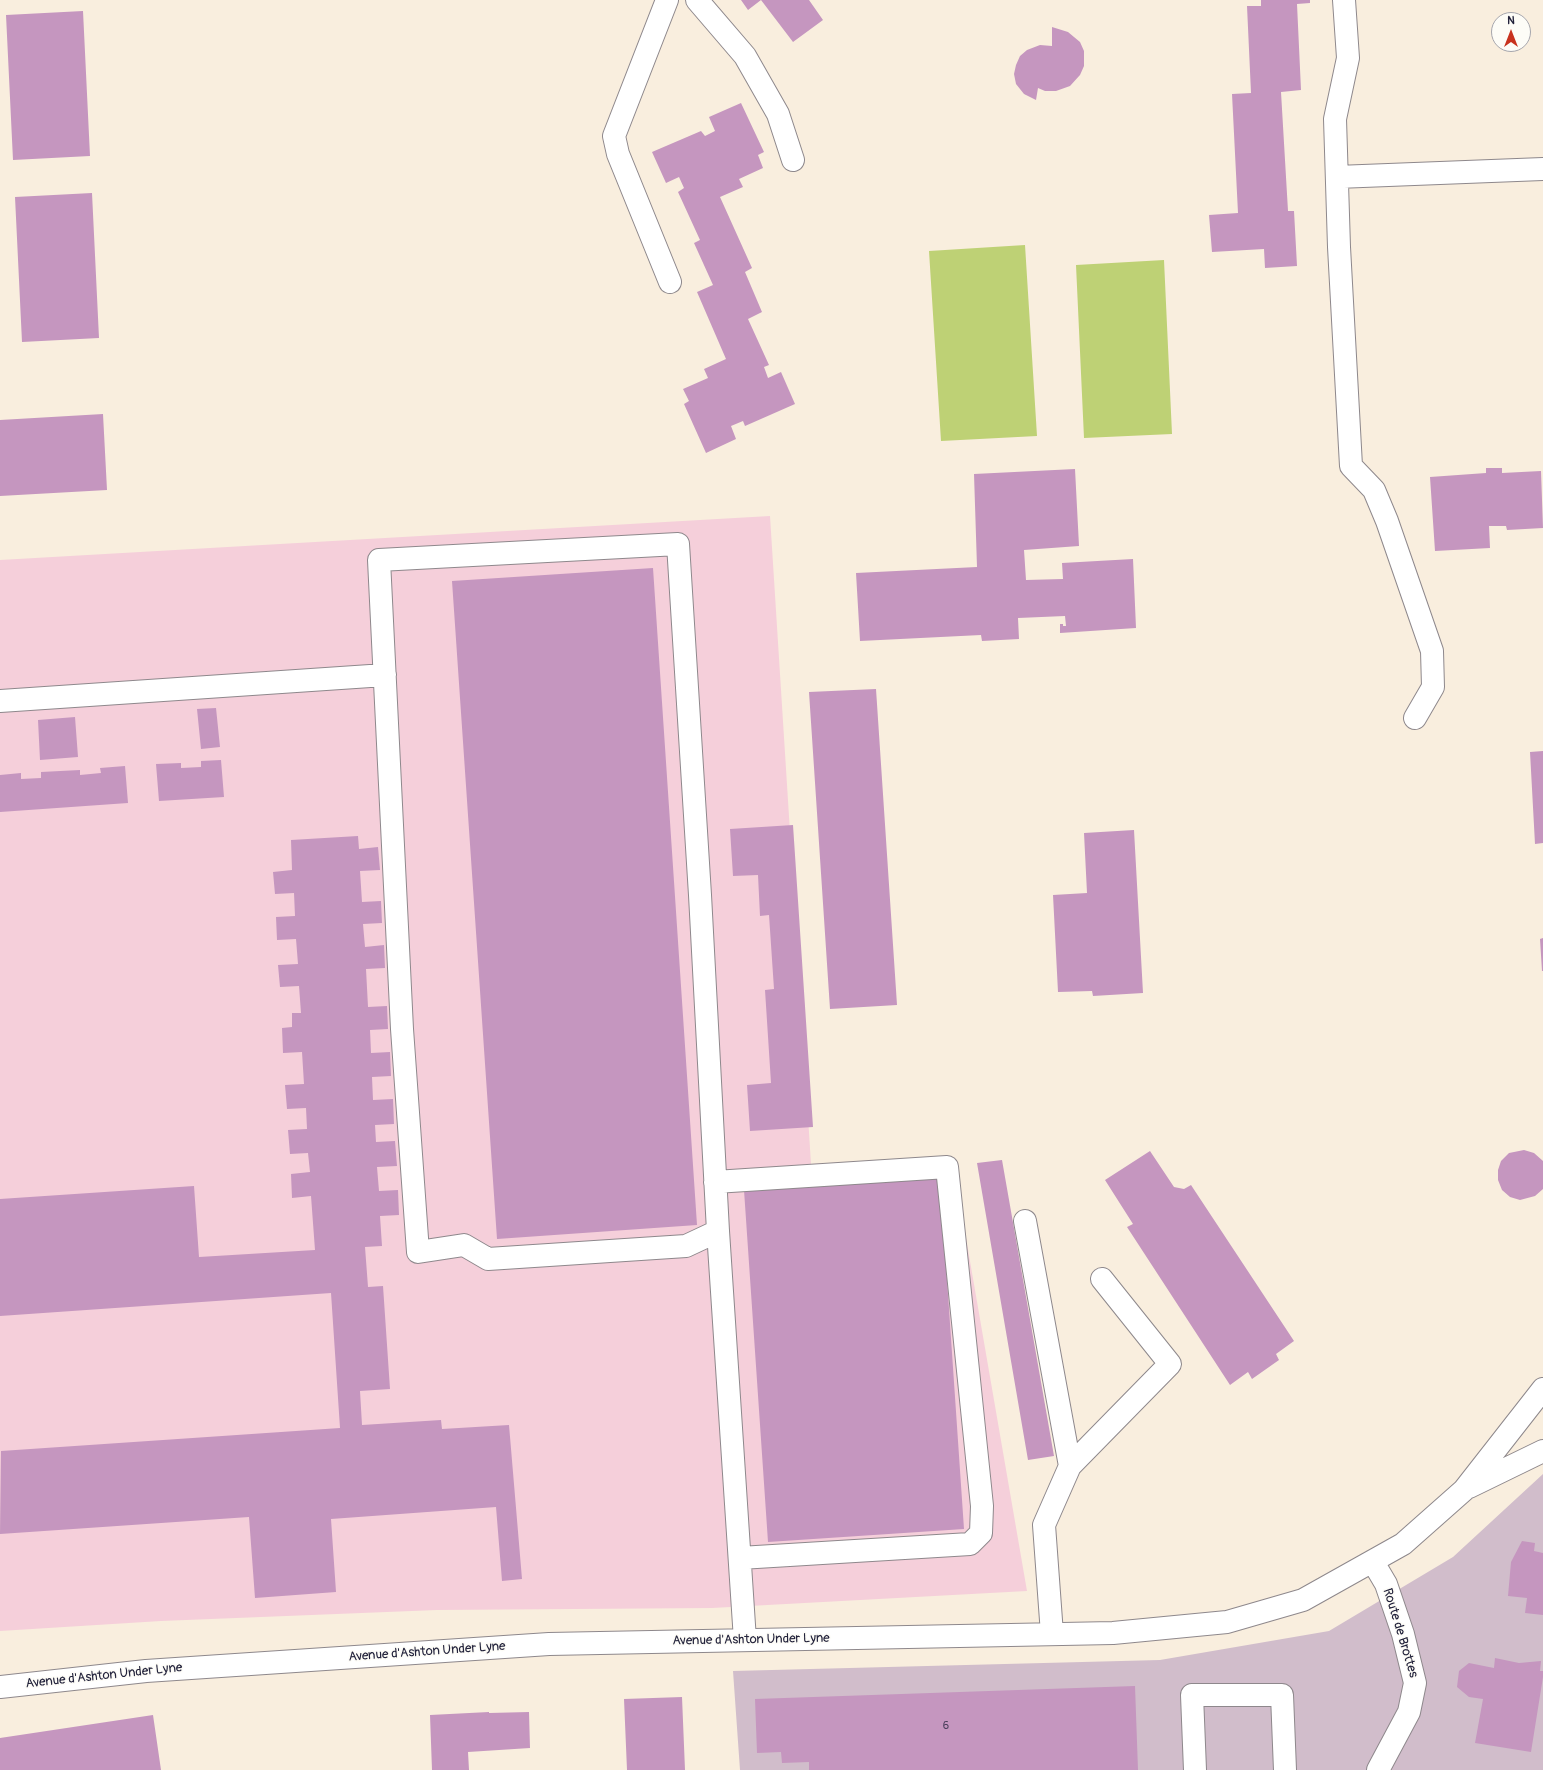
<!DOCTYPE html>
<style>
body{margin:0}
#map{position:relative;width:1543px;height:1770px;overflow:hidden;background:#f9eede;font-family:Pangolin,sans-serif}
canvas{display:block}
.north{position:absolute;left:1491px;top:12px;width:40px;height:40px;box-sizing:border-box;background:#fdfcf7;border:1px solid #a5a5ac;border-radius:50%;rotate:0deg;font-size:11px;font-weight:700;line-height:16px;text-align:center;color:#22223b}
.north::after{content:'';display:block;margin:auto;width:14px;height:18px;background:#c8321e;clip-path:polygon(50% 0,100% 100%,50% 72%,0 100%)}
</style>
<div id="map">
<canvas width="1543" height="1770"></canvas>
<div class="north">N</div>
</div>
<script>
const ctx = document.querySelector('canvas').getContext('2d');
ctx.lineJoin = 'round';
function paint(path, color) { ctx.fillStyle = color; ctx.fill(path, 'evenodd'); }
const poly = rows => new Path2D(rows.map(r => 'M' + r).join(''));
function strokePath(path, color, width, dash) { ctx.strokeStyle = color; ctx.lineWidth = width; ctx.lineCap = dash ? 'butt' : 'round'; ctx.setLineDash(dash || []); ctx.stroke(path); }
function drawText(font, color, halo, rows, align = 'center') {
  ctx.font = font + ' Pangolin,sans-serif'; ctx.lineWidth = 3; ctx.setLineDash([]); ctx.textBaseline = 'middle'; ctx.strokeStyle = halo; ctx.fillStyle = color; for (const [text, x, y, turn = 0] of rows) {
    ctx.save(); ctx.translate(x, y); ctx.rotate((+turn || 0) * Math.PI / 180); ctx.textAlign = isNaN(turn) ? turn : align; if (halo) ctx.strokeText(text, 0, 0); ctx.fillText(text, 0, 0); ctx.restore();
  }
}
const built = poly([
 [770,516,811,1164,952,1157,1027,1591,712,1608,437,1610,161,1621,0,1631,0,560]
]);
const industrial = poly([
 [1543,1474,1543,1770,740,1770,733,1671,1160,1660,1329,1631,1453,1557]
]);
const green = poly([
 [1025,245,1037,436,941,441,929,251],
 [1164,260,1172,434,1084,438,1076,265]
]);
const building = poly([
 [741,0,761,0,748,10],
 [761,0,809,0,823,20,793,42],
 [1261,0,1310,0,1310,3,1297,4,1301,90,1281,92,1288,211,1294,211,1297,266,1265,268,1264,249,1212,252,1209,215,1238,213,1232,94,1251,93,1247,6,1261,6],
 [83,11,90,156,13,160,6,15],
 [1052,27,1068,32,1080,42,1084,51,1084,66,1080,75,1070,86,1056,91,1045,91,1038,88,1036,100,1024,94,1016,84,1014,74,1016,65,1020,56,1027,50,1040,45,1052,46],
 [741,103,764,152,758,155,763,168,739,179,743,187,720,197,752,268,745,272,762,312,748,319,769,365,764,367,768,378,781,372,795,404,745,426,743,421,731,426,736,439,706,453,684,404,689,401,683,389,708,378,704,369,726,359,697,292,713,285,694,243,700,240,678,192,684,188,679,177,666,183,652,152,701,131,705,136,715,131,709,117],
 [92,193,99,338,22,342,15,197],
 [103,414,107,490,0,496,0,420],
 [1486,468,1502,468,1502,473,1541,471,1543,528,1507,530,1506,526,1489,526,1490,548,1435,551,1430,477,1486,473],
 [1075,469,1079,546,1024,550,1026,580,1063,579,1062,563,1133,559,1136,628,1060,633,1060,624,1063,624,1063,626,1066,626,1065,616,1018,618,1019,639,982,641,981,635,860,641,856,573,977,567,974,474],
 [653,568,697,1225,497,1239,452,581],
 [876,689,897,1005,830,1009,809,692],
 [216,708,220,747,201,749,197,709],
 [75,717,78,757,40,760,38,720],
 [1543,751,1543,843,1535,844,1530,752],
 [221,760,224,797,159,801,156,764,181,763,181,768,201,767,201,761],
 [125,766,128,803,0,812,0,775,21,773,21,779,41,778,41,772,80,770,80,775,101,773,100,768],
 [793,825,813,1127,750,1131,747,1085,771,1083,765,990,774,989,769,915,760,916,758,875,733,876,730,829],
 [1134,830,1143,993,1093,996,1092,991,1058,992,1053,895,1087,893,1084,833],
 [358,836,359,849,378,847,380,870,360,871,362,902,381,901,382,923,363,924,365,947,384,945,385,968,366,969,368,1007,387,1006,388,1029,370,1030,371,1053,390,1052,391,1076,372,1077,373,1100,393,1099,394,1124,375,1125,376,1142,395,1141,397,1166,377,1167,379,1191,398,1190,399,1215,380,1216,382,1246,365,1247,368,1287,383,1286,390,1389,360,1391,362,1425,441,1420,442,1429,509,1425,522,1579,502,1581,496,1507,331,1519,336,1592,255,1598,249,1517,0,1534,1,1451,340,1428,331,1293,0,1316,0,1199,194,1186,199,1257,315,1250,311,1196,292,1198,291,1174,310,1172,308,1153,290,1154,288,1130,307,1129,306,1108,287,1109,285,1085,304,1084,302,1052,283,1053,282,1028,292,1027,292,1013,301,1013,299,986,280,987,278,965,298,964,296,939,277,940,276,917,295,916,294,893,275,894,273,872,292,870,291,840],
 [1543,938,1543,971,1542,971,1540,939],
 [1524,1150,1534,1153,1543,1161,1543,1189,1535,1196,1520,1200,1510,1197,1502,1190,1498,1180,1498,1170,1501,1161,1509,1153],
 [1150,1151,1174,1187,1184,1189,1191,1185,1294,1341,1276,1354,1279,1360,1252,1379,1248,1372,1230,1385,1127,1227,1133,1224,1105,1180],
 [1002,1160,1054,1456,1028,1460,977,1163],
 [940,1177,964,1529,768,1542,744,1190],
 [1522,1541,1535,1543,1534,1551,1543,1553,1543,1615,1525,1613,1527,1598,1508,1596,1511,1562],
 [1495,1658,1519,1663,1541,1661,1540,1671,1543,1671,1543,1677,1531,1752,1475,1743,1483,1699,1469,1697,1457,1687,1459,1671,1469,1663,1494,1668],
 [1135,1686,1138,1770,809,1770,809,1762,782,1763,781,1752,757,1753,755,1699],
 [682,1697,685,1770,627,1770,624,1699],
 [489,1712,489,1713,529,1712,530,1748,468,1752,469,1770,432,1770,430,1715],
 [153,1715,161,1770,0,1770,0,1738]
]);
const minor = poly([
 [667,0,614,136,618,154,670,282],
 [697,0,745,56,778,114,793,160],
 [1344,0,1348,58,1335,119,1339,247,1351,466,1374,490,1387,521,1432,651,1433,687,1415,718],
 [1337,177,1543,169],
 [0,701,385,675],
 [715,1182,947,1167,982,1506,981,1533,970,1544,740,1558],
 [1025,1221,1070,1466],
 [718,1231,686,1246,488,1259,464,1245,418,1252,402,1029,379,560,678,544,700,895,718,1231,745,1640],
 [1469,1487,1543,1451],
 [1373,1562,1386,1584,1403,1634,1415,1683,1409,1712,1378,1770],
 [1052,1634,1044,1525,1070,1466,1170,1364,1102,1279],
 [0,1687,146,1671,549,1644,1113,1633,1227,1622,1303,1600,1403,1544,1464,1490,1543,1389],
 [1195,1770,1192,1695,1282,1695,1285,1770]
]);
const numberNames = [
 ["6",946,1726]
];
const streetNames = [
 ["Route de Brottes",1400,1633,73],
 ["Avenue d'Ashton Under Lyne",751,1640,-1],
 ["Avenue d'Ashton Under Lyne",427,1652,-4],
 ["Avenue d'Ashton Under Lyne",104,1676,-6]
];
paint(built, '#f5cfda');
paint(industrial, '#d1bdcb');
paint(green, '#bed175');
paint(building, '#c596bf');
strokePath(minor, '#8e888c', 24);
strokePath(minor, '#fff', 22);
drawText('11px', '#4b3f5c', null, numberNames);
drawText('13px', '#22223b', '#fdfcf7', streetNames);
</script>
